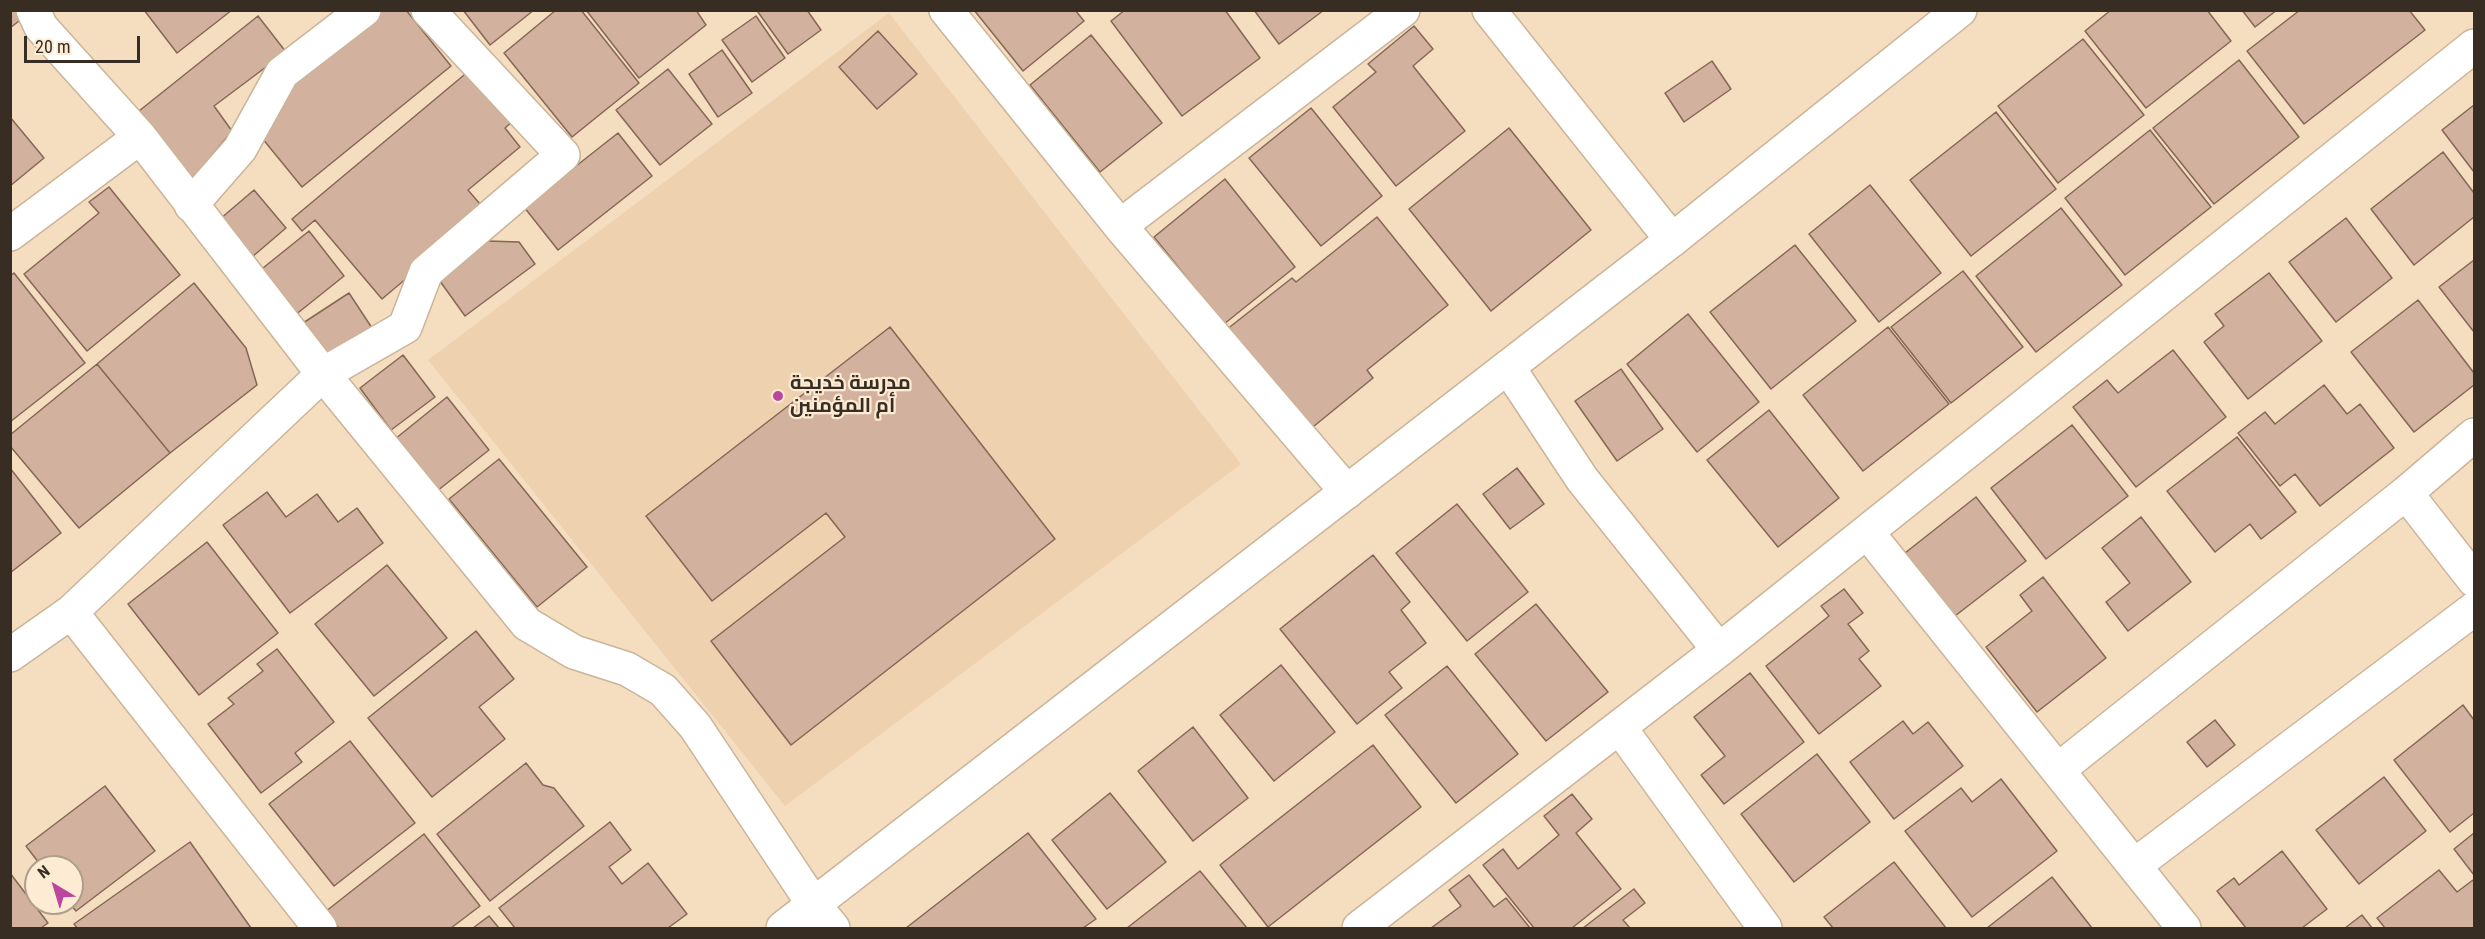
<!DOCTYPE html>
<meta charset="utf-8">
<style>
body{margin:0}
#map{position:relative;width:2485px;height:939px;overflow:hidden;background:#f5ddc0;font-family:"Roboto Condensed",sans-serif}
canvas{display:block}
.frame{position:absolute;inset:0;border:12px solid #372d22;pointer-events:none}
.north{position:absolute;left:24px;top:855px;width:60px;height:60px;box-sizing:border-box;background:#feebd4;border:2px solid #ae9f8d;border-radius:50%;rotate:322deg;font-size:16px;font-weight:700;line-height:24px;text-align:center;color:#372d22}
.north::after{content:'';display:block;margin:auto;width:21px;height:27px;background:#bb469d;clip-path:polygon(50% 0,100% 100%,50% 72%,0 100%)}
.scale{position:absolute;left:24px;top:36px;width:116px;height:27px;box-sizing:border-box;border:3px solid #372d22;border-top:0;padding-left:8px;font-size:18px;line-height:21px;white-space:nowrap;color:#372d22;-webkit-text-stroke:4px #feebd4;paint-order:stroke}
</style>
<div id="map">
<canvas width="2485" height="939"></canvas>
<div class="frame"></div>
<div class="north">N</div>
<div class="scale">20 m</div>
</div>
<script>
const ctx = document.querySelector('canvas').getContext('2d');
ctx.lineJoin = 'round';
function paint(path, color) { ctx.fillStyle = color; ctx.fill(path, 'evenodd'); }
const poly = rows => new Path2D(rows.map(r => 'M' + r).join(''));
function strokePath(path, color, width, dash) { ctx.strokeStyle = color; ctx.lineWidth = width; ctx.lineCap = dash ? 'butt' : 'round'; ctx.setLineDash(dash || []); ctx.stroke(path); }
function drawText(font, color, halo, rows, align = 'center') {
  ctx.font = font + ' "Roboto Condensed",Cairo,sans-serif'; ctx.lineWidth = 4.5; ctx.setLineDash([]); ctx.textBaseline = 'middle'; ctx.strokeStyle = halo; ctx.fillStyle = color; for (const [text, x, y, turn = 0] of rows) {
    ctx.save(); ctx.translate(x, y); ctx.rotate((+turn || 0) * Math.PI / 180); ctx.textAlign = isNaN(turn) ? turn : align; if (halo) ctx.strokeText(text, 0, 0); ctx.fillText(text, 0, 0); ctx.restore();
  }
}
const built = poly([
 [889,13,1241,464,785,806,428,360]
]);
const building = poly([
 [10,10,25,10,28,14,10,28,10,10],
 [144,10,232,10,177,53,144,10],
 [382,10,406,10,451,66,302,187,262,138,290,85,382,10],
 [463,10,534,10,490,45,463,10],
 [556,10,581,10,639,83,572,137,504,53,556,10],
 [586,10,696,10,706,25,639,78,586,10],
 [760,10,807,10,821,30,788,54,758,12,760,10],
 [974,10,1075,10,1084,21,1023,71,974,10],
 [1125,10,1225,10,1260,58,1182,116,1111,21,1125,10],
 [1254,10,1324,10,1279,44,1254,10],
 [2111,10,2207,10,2231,41,2146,108,2085,31,2111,10],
 [2242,10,2277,10,2255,27,2242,10],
 [2300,10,2409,10,2425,30,2304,124,2247,51,2300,10],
 [258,16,286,52,214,106,232,131,191,181,139,111,258,16],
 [756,16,785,58,752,82,722,40,756,16],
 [1414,26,1433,49,1413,66,1465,131,1396,186,1333,107,1376,72,1368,64,1414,26],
 [878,31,917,74,877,109,839,67,878,31],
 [1091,35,1162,123,1100,172,1030,85,1091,35],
 [2083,39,2144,115,2058,183,1998,106,2083,39],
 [722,50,752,93,718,117,689,74,722,50],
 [2239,60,2299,137,2214,204,2153,128,2239,60],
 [1712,61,1731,89,1684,122,1665,93,1712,61],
 [476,65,519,116,505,128,520,147,468,190,486,211,382,299,315,220,302,231,292,219,476,65],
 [668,69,712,124,660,165,616,110,668,69],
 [2474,105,2474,172,2442,130,2474,105],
 [1311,108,1382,196,1321,246,1249,158,1311,108],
 [1996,112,2056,189,1971,256,1910,180,1996,112],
 [10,117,44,158,10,186,10,117],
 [1509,128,1591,230,1491,311,1409,209,1509,128],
 [2150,130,2211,207,2125,275,2065,198,2150,130],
 [618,133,652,176,558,250,524,207,618,133],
 [2443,152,2474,193,2474,217,2414,265,2371,209,2443,152],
 [1225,179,1295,267,1224,324,1154,237,1225,179],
 [1870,185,1941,273,1879,322,1809,234,1870,185],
 [109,187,180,275,87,351,24,274,99,213,89,202,109,187],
 [254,190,286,228,245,263,213,225,254,190],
 [2061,208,2122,285,2036,352,1976,276,2061,208],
 [1377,217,1448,305,1367,370,1373,378,1308,431,1226,330,1292,278,1296,282,1377,217],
 [2346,218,2392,278,2336,322,2289,262,2346,218],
 [309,231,344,276,294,316,258,272,309,231],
 [487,241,519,242,535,264,465,316,437,277,487,241],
 [1795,245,1856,321,1771,389,1710,312,1795,245],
 [2474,260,2474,332,2439,287,2474,260],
 [1963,271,2023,347,1951,403,1891,327,1963,271],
 [14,273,85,363,10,422,10,276,14,273],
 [2269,273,2322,341,2248,399,2204,342,2224,326,2215,314,2269,273],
 [194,283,246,348,257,385,170,453,97,364,194,283],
 [349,293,374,331,329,361,303,323,349,293],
 [2418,300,2474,373,2474,385,2414,432,2351,352,2418,300],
 [1688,314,1759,402,1697,452,1627,364,1688,314],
 [890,327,1055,539,791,745,711,641,845,537,826,513,712,601,646,516,890,327],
 [1888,327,1949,404,1863,471,1803,395,1888,327],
 [2173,350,2226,417,2136,487,2073,407,2107,380,2118,393,2173,350],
 [403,355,435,397,391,430,360,388,403,355],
 [97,364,170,453,79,528,10,446,10,435,97,364],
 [1621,369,1663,429,1617,461,1575,401,1621,369],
 [2324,385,2347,414,2360,404,2394,448,2320,506,2295,474,2280,486,2238,433,2265,412,2275,424,2324,385],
 [447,397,489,450,437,491,395,439,447,397],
 [1769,410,1839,498,1778,547,1707,460,1769,410],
 [2072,425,2128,496,2046,559,1991,488,2072,425],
 [2237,437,2296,512,2261,539,2250,524,2215,552,2167,491,2237,437],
 [499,459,587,567,537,607,449,499,499,459],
 [10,468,61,533,10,573,10,468],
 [1517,468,1544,504,1510,529,1483,494,1517,468],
 [267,492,286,517,317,494,338,522,357,508,383,543,290,613,223,525,267,492],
 [1976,497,2026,561,1955,616,1905,553,1976,497],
 [1457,504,1528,592,1467,641,1396,553,1457,504],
 [2141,517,2191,582,2128,631,2106,602,2130,583,2102,548,2141,517],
 [207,542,278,633,199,695,128,604,207,542],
 [1373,555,1410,602,1401,610,1426,643,1389,672,1402,688,1357,724,1280,629,1373,555],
 [387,565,447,638,374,696,315,624,387,565],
 [2043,577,2106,658,2037,712,1986,647,2032,611,2020,595,2043,577],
 [1844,589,1863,613,1848,624,1869,651,1859,659,1881,686,1819,734,1766,666,1829,616,1821,606,1844,589],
 [1536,604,1608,692,1546,741,1475,654,1536,604],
 [476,631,514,679,479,707,505,739,432,797,368,718,476,631],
 [277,649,334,722,295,753,302,762,261,793,208,724,234,704,228,698,263,671,257,664,277,649],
 [1281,665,1335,732,1274,781,1220,715,1281,665],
 [1447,666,1518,754,1456,803,1385,715,1447,666],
 [1750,673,1804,742,1724,804,1701,775,1725,756,1694,717,1750,673],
 [2463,705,2474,720,2474,813,2450,832,2394,760,2463,705],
 [2215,720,2235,745,2207,767,2187,742,2215,720],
 [1903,721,1913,734,1928,722,1963,766,1894,819,1850,762,1903,721],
 [1193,727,1248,798,1193,841,1138,771,1193,727],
 [350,741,415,823,334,886,269,804,350,741],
 [1373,745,1421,807,1268,927,1220,865,1373,745],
 [1817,754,1870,822,1794,882,1741,814,1817,754],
 [526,763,543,785,554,788,584,826,490,901,437,834,526,763],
 [2384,777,2426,831,2359,884,2316,830,2384,777],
 [2001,779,2057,851,1972,917,1905,831,1961,788,1972,802,2001,779],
 [105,786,155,851,76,911,69,903,72,903,72,867,42,867,26,846,105,786],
 [1110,793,1166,862,1107,909,1052,840,1110,793],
 [1572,794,1592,819,1576,833,1621,889,1572,928,1534,928,1483,865,1503,849,1518,869,1559,835,1544,816,1572,794],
 [610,822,631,850,609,867,622,884,648,863,687,914,668,928,515,928,499,908,610,822],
 [1028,833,1096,919,1083,928,906,928,1028,833],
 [2474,833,2474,875,2454,849,2474,833],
 [424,834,480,906,451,928,339,928,325,912,424,834],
 [190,842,251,928,77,928,74,924,190,842],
 [2282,851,2327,909,2302,928,2246,928,2217,891,2234,878,2239,885,2282,851],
 [1894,862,1946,928,1833,928,1824,917,1894,862],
 [2439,870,2457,892,2473,880,2474,882,2474,928,2385,928,2377,918,2439,870],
 [1200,871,1247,928,1127,928,1200,871],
 [10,873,48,923,41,928,10,928,10,873],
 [1469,875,1494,907,1506,898,1530,928,1431,928,1461,906,1449,890,1469,875],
 [2052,877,2092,928,1987,928,2052,877],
 [1634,889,1645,903,1623,920,1630,928,1583,928,1634,889],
 [2362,915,2372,928,2345,928,2362,915],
 [489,916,499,928,473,928,489,916]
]);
const minor = poly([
 [33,10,41,27,140,137,323,374,527,624,574,652,627,669,663,690,695,726,814,905,833,928],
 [946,10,1120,226,1347,492],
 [1489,10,1672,240],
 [191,205,240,149,282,73,364,10],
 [1120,226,1403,10],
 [10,234,140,137],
 [1508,367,1582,479,1719,650],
 [2406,493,2474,580],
 [1867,532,2184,928],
 [71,612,320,928],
 [10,655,71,612,323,374,405,327,426,272,563,155,428,10],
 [1620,728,1765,928],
 [2058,770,2406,493,2474,435],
 [2135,865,2474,609],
 [1359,928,1719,650,2474,46]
]);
const major = poly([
 [783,928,1672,240,1960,10]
]);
const markers = [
 [778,396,6,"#bb469d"]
];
const poiNames = [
 ["مدرسة خديجة",790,384],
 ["أم المؤمنين",790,407]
];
paint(built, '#eed1ae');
paint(building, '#d2b19e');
strokePath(building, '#856755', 1.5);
strokePath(minor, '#cbb498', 36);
strokePath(major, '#cbb498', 36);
strokePath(minor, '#fff', 33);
strokePath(major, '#fff', 33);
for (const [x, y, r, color] of markers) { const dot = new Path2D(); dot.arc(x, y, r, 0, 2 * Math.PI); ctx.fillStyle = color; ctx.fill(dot); strokePath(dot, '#feebd4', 2); }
drawText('bold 20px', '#372d22', '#feebd4', poiNames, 'left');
</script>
